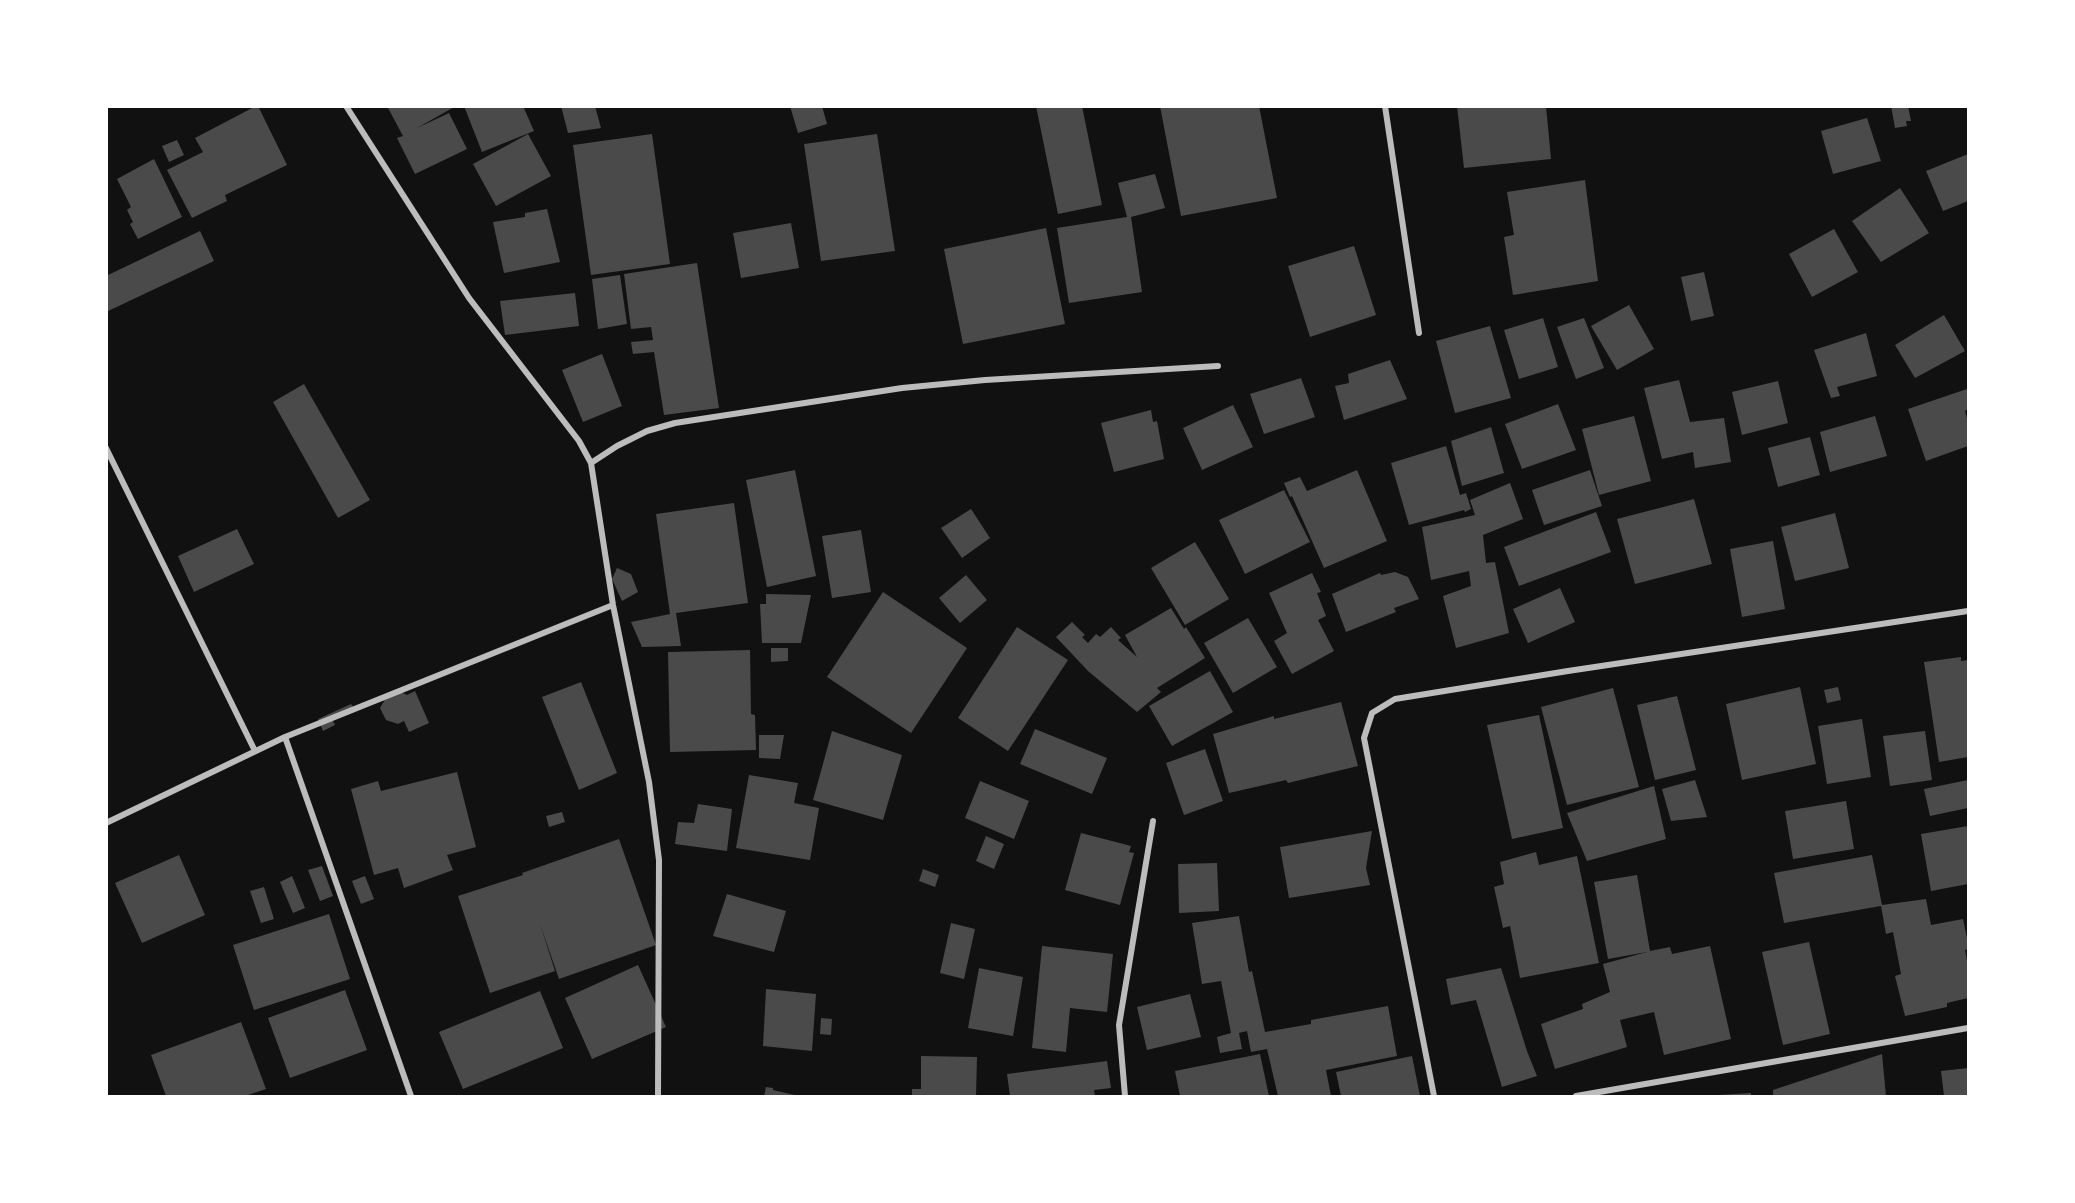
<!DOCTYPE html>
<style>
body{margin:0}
#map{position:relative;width:2075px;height:1203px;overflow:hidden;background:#111;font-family:Helvetica,sans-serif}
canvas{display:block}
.frame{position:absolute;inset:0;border:108px solid #fff;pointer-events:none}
</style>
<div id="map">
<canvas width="2075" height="1203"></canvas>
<div class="frame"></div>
</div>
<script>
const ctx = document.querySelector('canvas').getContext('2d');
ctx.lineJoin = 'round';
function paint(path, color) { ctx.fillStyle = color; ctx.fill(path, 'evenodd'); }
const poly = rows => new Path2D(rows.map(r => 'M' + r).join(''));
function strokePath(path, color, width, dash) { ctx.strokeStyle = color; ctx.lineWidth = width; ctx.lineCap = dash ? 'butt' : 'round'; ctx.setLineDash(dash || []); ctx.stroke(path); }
const building = poly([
 [256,106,258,106,287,165,225,195,227,201,192,218,167,170,203,152,195,138],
 [387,106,456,106,417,128,449,113,467,149,415,174,397,138,403,136],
 [464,106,523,106,534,131,482,152],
 [561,106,595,106,601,128,568,133],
 [790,106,822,106,827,124,798,133],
 [1036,106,1082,106,1102,205,1058,214],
 [1160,106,1259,106,1277,198,1181,216],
 [1457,106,1546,106,1551,159,1464,168],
 [1891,106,1908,106,1911,121,1906,121,1907,126,1895,128],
 [1867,118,1881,161,1833,174,1821,131],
 [528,134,551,176,496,206,473,164],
 [652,134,670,264,591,275,573,145],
 [877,134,895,251,821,261,804,144],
 [177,140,184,155,169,162,162,146],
 [1968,154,1968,201,1943,211,1926,171],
 [154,159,182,217,138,239,130,224,133,222,127,210,131,207,117,179],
 [1155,174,1165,208,1131,217,1142,292,1069,303,1057,228,1127,217,1118,183],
 [1585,180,1598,281,1513,295,1504,237,1514,235,1507,192],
 [1900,188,1929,233,1881,262,1852,221],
 [547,209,560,262,504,273,493,222,525,217,525,213],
 [791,223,799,268,741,278,733,233],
 [1046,228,1065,324,963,344,944,249],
 [1834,229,1858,272,1812,297,1789,254],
 [200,231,214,261,106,312,106,276],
 [1354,246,1376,315,1310,337,1288,266],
 [697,263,719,408,664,415,654,352,633,354,631,342,653,340,651,327,631,329,624,274],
 [1704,272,1714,316,1691,321,1681,277],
 [620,275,627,324,598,329,592,279],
 [575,293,579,326,505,335,500,301],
 [1629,305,1654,349,1617,370,1591,326],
 [1944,315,1965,351,1915,378,1895,345],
 [1543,318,1558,367,1519,379,1504,330],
 [1584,318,1604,368,1576,379,1557,327],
 [1490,326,1511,398,1455,413,1436,341],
 [1866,333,1877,376,1837,387,1840,396,1831,398,1814,350],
 [602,354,622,406,583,422,562,370],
 [1390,360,1407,399,1344,420,1335,386,1349,383,1348,374],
 [1301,378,1315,417,1264,434,1250,394],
 [1679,380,1690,422,1724,418,1731,462,1695,468,1693,452,1662,459,1644,388],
 [1778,381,1788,423,1742,435,1732,392],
 [304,384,370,500,338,518,273,402],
 [1967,389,1968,409,1965,411,1968,422,1968,446,1926,461,1908,409],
 [1558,404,1576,450,1522,469,1505,424],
 [1233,405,1253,447,1202,470,1183,428],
 [1151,410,1153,422,1157,421,1164,459,1114,472,1101,423],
 [1634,416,1651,481,1599,495,1582,429],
 [1875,416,1887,456,1830,472,1820,432],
 [1491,427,1504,473,1462,486,1451,441],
 [1810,437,1820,475,1778,487,1768,448],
 [1446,446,1460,495,1466,493,1471,509,1465,512,1464,510,1409,525,1391,463],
 [795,470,816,576,767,587,746,480],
 [1357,470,1387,541,1324,568,1292,496,1290,497,1284,483,1300,477,1307,491],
 [1590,470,1602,506,1544,525,1532,490],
 [1510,483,1523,519,1483,535,1486,563,1495,562,1509,633,1456,648,1443,596,1471,586,1469,571,1431,580,1422,527,1475,515,1470,500],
 [1284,490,1310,542,1245,574,1219,520],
 [1694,499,1712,564,1635,584,1617,519],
 [734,503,748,603,676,613,681,646,642,647,631,622,670,614,656,514],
 [971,509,990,538,962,558,941,528],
 [1596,512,1611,552,1519,586,1504,547],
 [1835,513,1849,568,1795,581,1781,527],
 [237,529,254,564,194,592,178,556],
 [861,530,871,592,832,598,822,536],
 [1773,541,1785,609,1742,617,1730,549],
 [1195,542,1229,599,1185,625,1151,568],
 [617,568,631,574,638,592,622,601,612,579],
 [1395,572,1408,577,1419,599,1394,608,1396,612,1346,632,1332,594,1380,573,1381,575],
 [1312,573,1321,592,1317,593,1326,616,1318,620,1334,651,1292,674,1274,641,1287,633,1269,593],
 [966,575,987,600,960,623,939,598],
 [1560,588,1575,622,1528,643,1513,609],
 [883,592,967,648,911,733,827,677],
 [766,594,811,595,801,643,762,643,760,604,766,604],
 [1171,608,1184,629,1186,627,1205,658,1157,688,1161,692,1137,712,1088,671,1056,637,1072,622,1085,635,1082,637,1088,643,1096,634,1100,637,1111,627,1121,638,1118,640,1137,657,1125,635],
 [1248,618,1277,667,1233,693,1204,643],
 [1017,627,1068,660,1008,751,958,718],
 [771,648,788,648,788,661,771,662],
 [750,650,751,714,755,715,756,750,670,752,668,652],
 [1961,657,1961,661,1968,660,1968,757,1939,762,1924,662],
 [1210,671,1233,712,1172,746,1149,706],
 [581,682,617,773,579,790,542,697],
 [1800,687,1816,764,1742,780,1726,704],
 [1838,687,1841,700,1827,703,1824,690],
 [1613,688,1639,787,1567,805,1541,707],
 [399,691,407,695,415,691,429,723,409,732,404,721,398,724,386,720,380,708,387,696],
 [1677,696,1696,770,1655,780,1637,705],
 [1341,702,1358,766,1288,783,1286,780,1229,793,1213,734,1274,716,1274,719],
 [351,704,354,708,332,719,335,725,323,731,318,719],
 [1539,715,1563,828,1512,839,1487,725],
 [1862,719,1871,777,1827,784,1818,726],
 [1035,729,1107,758,1092,794,1020,764],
 [832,731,902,755,883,820,813,800],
 [1925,731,1932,780,1890,786,1883,736],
 [759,735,784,735,780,759,759,758],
 [1205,749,1223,801,1184,815,1166,763],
 [457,772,476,847,447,855,453,870,404,888,398,868,374,875,351,789,378,781,381,791],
 [749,775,798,783,794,803,819,808,810,860,736,848],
 [1695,780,1707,817,1671,821,1662,789],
 [1968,780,1968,808,1930,816,1924,789],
 [980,781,1029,801,1014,839,965,818],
 [1654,786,1666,839,1587,861,1567,813],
 [1846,801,1854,849,1793,859,1785,811],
 [698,804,732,809,727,851,675,844,678,822,694,823],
 [562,812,565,822,549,827,546,816],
 [1968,826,1968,884,1931,891,1921,834],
 [1372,831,1366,868,1370,885,1289,898,1280,847],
 [1081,833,1131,846,1129,852,1134,853,1120,905,1065,890],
 [986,836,1004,844,994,869,976,861],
 [619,839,656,945,559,979,540,924,555,971,490,993,458,896,523,875,522,873],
 [1536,852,1539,865,1577,856,1599,963,1520,978,1510,926,1503,928,1494,887,1504,884,1500,862],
 [179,855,205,915,142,943,115,883],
 [1872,855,1882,905,1926,899,1931,925,1963,919,1968,943,1968,949,1965,950,1968,966,1968,998,1947,1003,1947,1007,1905,1016,1895,976,1901,974,1893,932,1886,934,1881,906,1784,923,1774,873],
 [1217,863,1219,911,1179,913,1178,864],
 [322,866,333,896,320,901,308,870],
 [923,869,939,875,935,887,919,881],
 [1637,875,1650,951,1670,947,1672,954,1710,946,1731,1039,1664,1055,1654,1012,1620,1020,1627,1047,1555,1069,1541,1024,1583,1009,1582,1004,1610,992,1603,964,1647,952,1608,959,1594,882],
 [292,876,305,908,293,913,280,882],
 [365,876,374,899,361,904,352,881],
 [264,887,274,919,261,923,250,891],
 [727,894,786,911,774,952,713,936],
 [329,914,350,979,254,1010,233,945],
 [1239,916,1249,972,1252,971,1265,1032,1311,1024,1311,1020,1388,1006,1397,1056,1326,1070,1331,1096,1278,1096,1267,1049,1251,1052,1247,1031,1239,1033,1242,1049,1220,1053,1217,1037,1231,1033,1221,981,1202,984,1192,923],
 [951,923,975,929,964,979,940,973],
 [1809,942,1830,1034,1783,1045,1762,952],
 [1042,946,1113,954,1107,1012,1070,1008,1066,1052,1032,1048],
 [638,965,666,1027,592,1059,565,998],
 [979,968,1023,977,1013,1036,968,1028],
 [1501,968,1527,1051,1537,1076,1502,1087,1476,1000,1451,1005,1446,979],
 [766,989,816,994,812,1051,763,1046],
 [345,990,367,1050,290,1078,268,1018],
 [540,991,563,1048,463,1089,439,1032],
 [1190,994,1201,1037,1147,1050,1137,1007],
 [821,1018,832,1019,831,1035,820,1034],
 [241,1022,266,1089,245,1096,166,1096,151,1055],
 [1260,1054,1269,1096,1180,1096,1175,1071],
 [1882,1054,1886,1096,1773,1096,1773,1090],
 [921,1056,977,1057,976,1096,912,1096,912,1089,921,1089],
 [1412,1056,1420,1096,1341,1096,1336,1072],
 [1107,1061,1111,1088,1094,1090,1095,1096,1010,1096,1007,1074],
 [1968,1068,1968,1096,1944,1096,1941,1071],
 [766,1087,773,1088,773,1090,799,1096,764,1096],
 [1751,1093,1751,1096,1718,1096,1718,1095]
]);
const minor = poly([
 [346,106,469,298,579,441,591,463,613,605,649,782,659,860,658,1096],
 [1385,106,1419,333],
 [106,448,255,751],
 [591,463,617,446,647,431,675,423,902,388,985,380,1218,366],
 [285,737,411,1096],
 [106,823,285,737,613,605],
 [1125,1096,1119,1025,1153,821],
 [1434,1096,1364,738,1372,713,1395,699,1568,671,1968,611],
 [1576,1096,1968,1028]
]);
paint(building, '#4a4a4a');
strokePath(minor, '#bcbcbc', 6);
</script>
